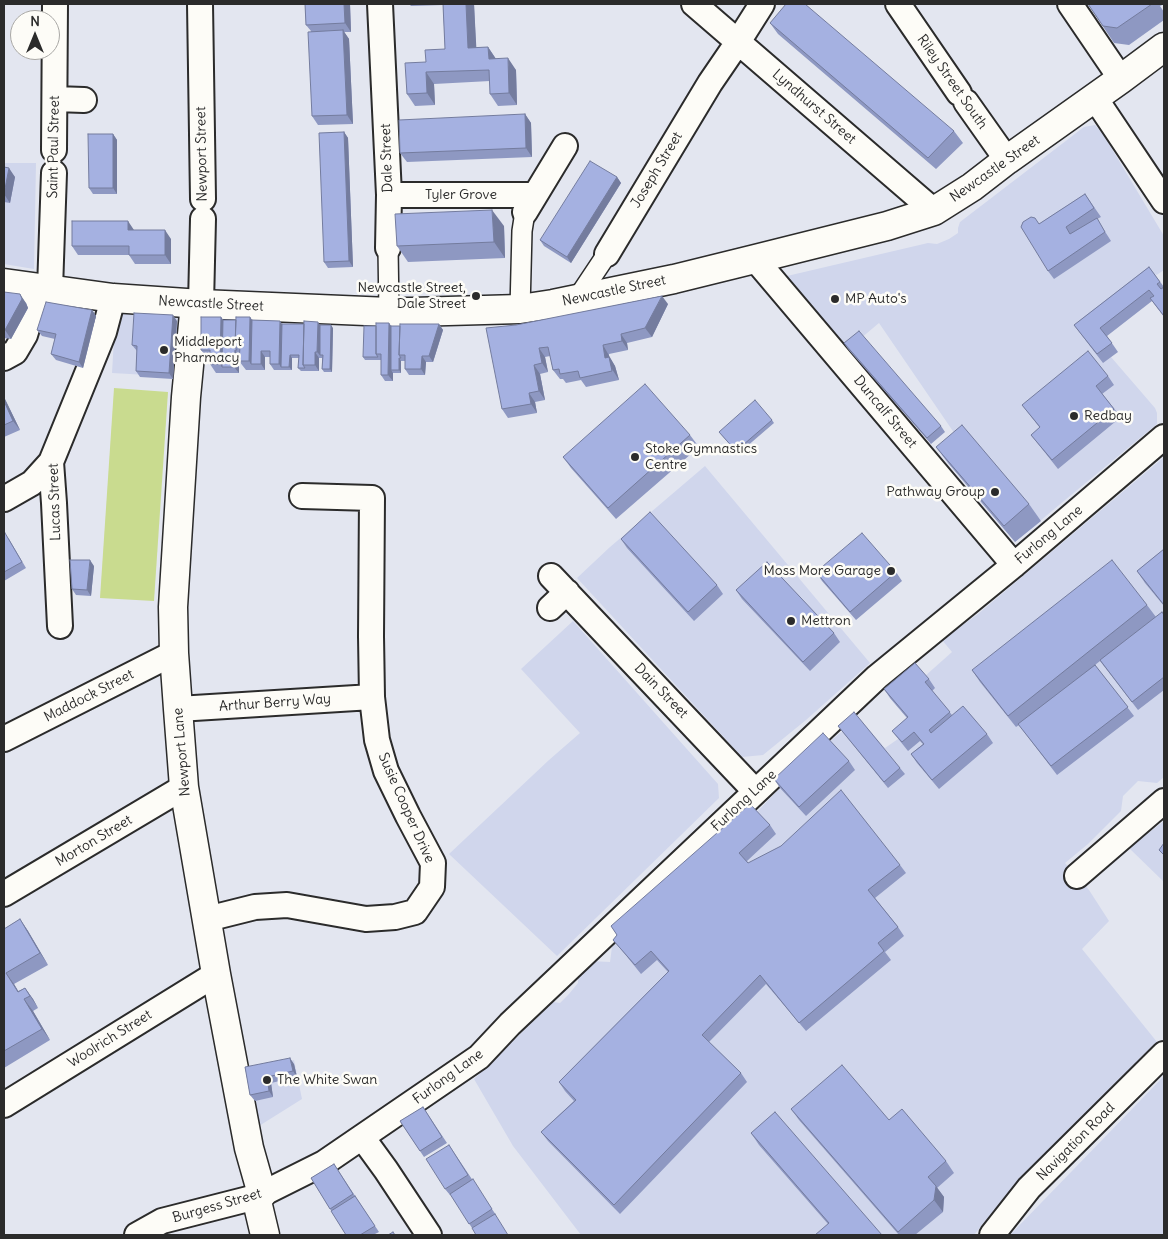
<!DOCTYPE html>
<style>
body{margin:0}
#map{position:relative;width:1168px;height:1239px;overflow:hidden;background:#e3e6f0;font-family:Delius,sans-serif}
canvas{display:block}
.frame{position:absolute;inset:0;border:5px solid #2b2b2b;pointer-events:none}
.north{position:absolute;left:10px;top:10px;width:50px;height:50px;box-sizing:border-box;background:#fdfcf7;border:1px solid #a9a8a5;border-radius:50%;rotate:0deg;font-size:14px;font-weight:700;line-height:20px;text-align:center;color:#2b2b2b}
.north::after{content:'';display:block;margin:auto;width:18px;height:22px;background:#2b2b2b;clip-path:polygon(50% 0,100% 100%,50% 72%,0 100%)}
</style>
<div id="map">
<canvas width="1168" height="1239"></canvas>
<div class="frame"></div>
<div class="north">N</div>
</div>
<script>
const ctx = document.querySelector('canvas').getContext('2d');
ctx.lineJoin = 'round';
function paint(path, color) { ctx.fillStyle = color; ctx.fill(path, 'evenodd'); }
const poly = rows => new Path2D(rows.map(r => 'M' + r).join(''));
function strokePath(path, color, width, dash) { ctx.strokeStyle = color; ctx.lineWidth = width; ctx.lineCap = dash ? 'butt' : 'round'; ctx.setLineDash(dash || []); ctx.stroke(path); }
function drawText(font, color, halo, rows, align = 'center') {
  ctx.font = font + ' Delius,sans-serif'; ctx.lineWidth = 5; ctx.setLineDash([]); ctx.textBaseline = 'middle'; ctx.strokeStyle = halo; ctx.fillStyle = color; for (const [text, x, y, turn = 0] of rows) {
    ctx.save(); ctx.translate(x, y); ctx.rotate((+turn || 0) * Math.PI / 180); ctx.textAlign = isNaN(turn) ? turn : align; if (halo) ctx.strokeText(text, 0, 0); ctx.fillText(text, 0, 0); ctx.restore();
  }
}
const built = poly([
 [1095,125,1103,134,1164,236,1164,270,1155,276,1081,334,1111,357,1155,408,1157,413,1157,424,1065,500,1015,542,942,455,959,440,879,323,848,349,787,276,928,243,937,244,949,239,958,233,958,228,960,222,1084,127],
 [4,163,36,163,34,269,4,264],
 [116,306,187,311,183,377,112,373],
 [1164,457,1164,777,1157,783,1138,781,1123,796,1121,811,1088,844,1065,863,1089,890,1109,921,1082,949,1157,1042,1021,1177,974,1235,581,1235,513,1146,474,1079,553,1002,560,1003,569,994,578,983,578,971,590,961,610,962,613,939,756,813,780,788,829,742,859,718,885,748,898,739,914,726,890,698,925,676,952,652,942,640,978,614],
 [705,466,870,663,806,720,763,755,742,757,577,578,610,547],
 [573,621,718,784,719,798,557,956,449,854,549,760,580,733,521,669],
 [1164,821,1164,882,1129,848],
 [294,1060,302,1099,259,1126,249,1070],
 [1164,1076,1164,1235,1010,1235]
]);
const green = poly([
 [114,388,168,392,154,601,100,598]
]);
const pedestrian = poly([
 [388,248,389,312],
 [577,299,607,254],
 [520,309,522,231,525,212]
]);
const minor = poly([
 [200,4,203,199],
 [380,4,389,195,388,248],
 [694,4,934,211],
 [898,4,959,93],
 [1070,4,1121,79],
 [1095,98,1164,201],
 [55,99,84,100],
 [966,102,1007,160],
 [54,150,55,4],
 [389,195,534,195],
 [525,212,565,146],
 [607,254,710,83,738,42,762,4],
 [755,259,1014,565],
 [50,289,54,173],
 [201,304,203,219],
 [4,358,15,352,25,335,39,289],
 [4,499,32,483,51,462],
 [551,576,755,791],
 [550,608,567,592],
 [60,626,54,503,51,462,104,332,113,298],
 [178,709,372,697],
 [4,739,174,653],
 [1077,876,1164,801],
 [4,894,184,787],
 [207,919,255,907,287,905,366,919,395,917,415,912,432,887,433,863,408,816,386,771,377,740,372,697,371,636,372,498,302,496],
 [4,1105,216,974],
 [362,1137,386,1170,429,1235],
 [137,1235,162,1221,256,1197,324,1163,479,1057,510,1024,877,677,1014,565,1164,437],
 [992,1235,1029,1188,1164,1054]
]);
const tertiary = poly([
 [195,303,186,397,173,607,174,653,178,709,184,787,216,974,249,1148,262,1194],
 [256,1197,265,1235]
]);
const secondary = poly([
 [4,283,113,298,201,304,389,312,412,312,520,309,553,304,674,279,755,259,887,226,934,211,972,187,1007,160,1121,79,1164,47]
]);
const wall = poly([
 [305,4,350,4,351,32,344,32,349,39,353,124,318,125,312,116,311,31,306,25],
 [409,4,474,4,476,48,488,47,496,59,516,70,517,105,498,106,490,94,490,81,434,84,435,105,415,106,407,94,426,62,445,49,443,5,411,6],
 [1088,4,1164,4,1160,6,1164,12,1164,20,1129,45,1114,43],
 [770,23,954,131,963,143,936,169,778,34],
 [525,114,531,123,532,157,407,162,400,153],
 [344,132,348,138,353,267,328,268,324,262],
 [113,134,117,140,117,194,93,194,89,188],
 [4,167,15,177,10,203,4,202],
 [617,177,621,183,571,263,544,246,540,240],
 [1085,194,1101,217,1097,219,1111,241,1054,279,1048,271,1039,224],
 [504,226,505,258,408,262,397,246],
 [134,230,171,239,171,264,135,264,129,255,78,255,72,246],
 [1149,267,1164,287,1164,317,1152,301,1107,336,1118,352,1103,363,1074,325],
 [4,292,26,303,28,308,11,339,4,338],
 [668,304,652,337,627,343,628,350,609,354,609,357,615,366,619,380,586,387,581,380,566,383,563,379,560,379,553,370,550,356,545,357,548,372,540,374,545,400,535,402,537,413,508,418,502,409,516,325],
 [92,310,96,316,83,368,56,360,51,354,55,339,42,336,37,330],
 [221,317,223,320,236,320,250,317,252,320,282,324,320,325,333,328,332,372,324,372,322,369,322,358,319,358,319,371,301,371,298,368,299,358,292,358,292,370,274,370,270,364,270,357,265,357,265,370,246,370,239,361,239,356,239,373,216,373,210,364,210,358,207,358,201,350],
 [177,321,173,379,140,377,136,371,137,351,132,345],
 [389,323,391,326,400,326,439,324,443,330,433,362,426,362,425,375,409,375,405,369,405,361,401,361,401,373,393,373,393,381,385,381,381,375,381,360,365,360,363,357,376,326],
 [844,343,941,426,945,432,931,444,848,349],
 [1108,376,1114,385,1102,394,1121,417,1058,469,1031,435,1040,428,1022,405],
 [4,397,20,430,4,437],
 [772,420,774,423,738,454,719,432],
 [690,435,699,447,616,519,571,468,563,457],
 [936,447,1029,504,1041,521,1015,542,948,463],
 [4,534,9,539,26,568,4,581],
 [621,539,717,585,723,594,694,621,627,548],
 [1164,549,1164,606,1145,583,1137,571],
 [94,566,91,596,76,595,72,589],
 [816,572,896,572,902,581,856,620,822,581],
 [736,590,834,633,840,642,810,671,742,599],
 [1147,605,1156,617,1114,650,1164,615,1164,690,1138,710,1100,661,1095,665,1134,716,1057,775,1019,725,1016,727,980,682,972,670],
 [929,679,935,688,932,691,952,715,987,734,993,743,939,789,917,763,911,754,923,744,920,741,908,751,892,731,907,718,890,698,884,689],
 [838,726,900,768,905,774,888,788],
 [849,761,855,770,806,816,780,788,774,779],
 [770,825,776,834,747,861,748,863,900,865,906,873,875,898,898,927,904,936,885,952,891,960,806,1031,766,984,709,1042,741,1073,747,1082,620,1214,548,1141,541,1132,574,1101,565,1091,559,1082,668,972,657,960,641,974,620,948,613,940,617,935,611,926],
 [20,919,28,931,48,965,14,984,18,991,25,988,33,999,38,1008,33,1011,50,1040,4,1068,4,929],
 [294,1064,297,1077,271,1083,273,1097,255,1101,250,1095,245,1067],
 [423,1107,447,1143,424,1157,400,1121],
 [791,1109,889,1120,946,1161,954,1173,937,1188,944,1197,943,1212,915,1235,899,1235,799,1120],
 [751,1133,882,1235,828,1224,759,1145],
 [449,1145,496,1215,472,1228,451,1195,450,1195,445,1189],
 [334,1164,379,1232,373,1235,346,1235,311,1178]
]);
const shadedWall = poly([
 [344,4,350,4,351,32,345,23],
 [466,4,474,4,477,60,468,48],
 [343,30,349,39,353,124,347,115],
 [488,47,496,59,489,59],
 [508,58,516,70,517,105,509,93],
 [426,72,434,84,435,105,427,93],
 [525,114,531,123,532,157,526,148],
 [344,132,348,138,353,267,349,261],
 [113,134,117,140,117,194,113,188],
 [9,168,15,177,10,203,4,194],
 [617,177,621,183,571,263,567,257],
 [492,210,504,226,505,258,494,242],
 [128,221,134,230,128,230],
 [165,230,171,239,171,264,165,255],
 [20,294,26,303,28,308,11,339,5,330],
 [662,296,668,304,652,337,645,328],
 [92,310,96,316,83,368,79,362],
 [173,315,177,321,173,379,169,373],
 [221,317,227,326,222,367,220,364],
 [250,317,256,326,251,364,249,361],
 [280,321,284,327,281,367,279,364],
 [318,322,322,328,320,355,317,352],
 [389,323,393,329,391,370,393,373,393,381,388,375],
 [439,324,443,330,433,362,429,356],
 [331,325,333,328,332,372,330,369],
 [621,334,627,343,628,350,622,341],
 [603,345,615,366,619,380,605,358],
 [539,348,545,357,548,372,542,363],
 [235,350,239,356,239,373,234,367],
 [261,351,265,357,265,370,261,364],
 [315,352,319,358,319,371,315,365],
 [290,355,292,358,292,370,289,367],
 [422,356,426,362,425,375,421,369],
 [399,358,401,361,401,373,399,370],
 [534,365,540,374,545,400,539,391],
 [529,393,535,402,537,413,531,404],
 [4,397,20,430,13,421,4,401],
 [90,560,94,566,91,596,87,590],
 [20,919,28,931,48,965,40,953],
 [6,973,14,984,26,1004,18,992],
 [25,988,33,999,38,1008,30,996],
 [24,999,33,1011,50,1040,42,1029],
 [290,1058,294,1064,297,1077,293,1071],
 [267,1077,271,1083,273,1097,269,1091],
 [936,1186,944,1197,943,1212,934,1200]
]);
const building = poly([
 [305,4,344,4,345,23,306,25,305,4],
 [443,4,466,4,468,48,488,47,489,59,508,58,509,93,490,94,489,70,426,72,427,93,407,94,405,63,426,62,425,50,445,49,443,4],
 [786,4,805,4,954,131,928,158,770,23,786,4],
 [1088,4,1152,4,1117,28,1103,26,1088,4],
 [343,30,347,115,312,116,308,32,343,30],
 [525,114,526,148,400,153,399,120,525,114],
 [344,132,349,261,324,262,319,133,344,132],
 [88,134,113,134,113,188,89,188,88,134],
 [590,161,617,177,567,257,540,240,590,161],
 [4,167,9,168,4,194,4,167],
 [1085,194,1094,208,1066,227,1070,234,1097,218,1105,232,1048,271,1021,227,1023,222,1031,217,1035,218,1039,224,1085,194],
 [492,210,494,242,397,246,395,214,492,210],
 [72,221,128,221,128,230,165,230,165,255,129,255,129,246,72,246,72,221],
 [1149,267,1160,282,1157,284,1161,289,1164,287,1164,316,1150,298,1154,296,1149,290,1100,328,1112,343,1097,354,1074,325,1149,267],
 [4,292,20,294,22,299,5,330,4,330,4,292],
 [662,296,645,328,621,334,622,341,603,345,605,358,609,357,612,371,580,378,578,371,560,374,559,369,553,370,548,347,539,348,542,363,534,365,539,391,529,393,531,404,502,409,486,328,516,325,662,296],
 [46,302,92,310,79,362,51,354,56,334,37,330,46,302],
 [134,313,173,315,169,373,136,371,137,346,132,345,134,313],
 [201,317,221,317,220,364,210,364,210,350,201,350,201,317],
 [236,317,250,317,249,361,239,361,240,347,235,347,236,317],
 [223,320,236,320,235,347,237,350,235,350,234,367,222,367,223,320],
 [252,320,280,321,279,364,270,364,270,351,261,351,261,364,251,364,252,320],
 [304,321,318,322,317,352,315,352,315,365,303,365,304,321],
 [376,323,389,323,388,375,381,375,381,354,376,354,376,323],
 [282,324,304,324,303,365,305,368,298,368,299,355,290,355,289,367,281,367,282,324],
 [400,324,439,324,429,356,422,356,421,369,405,369,405,355,399,355,400,324],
 [320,325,331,325,330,369,322,369,323,355,320,355,320,325],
 [364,326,376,326,376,354,378,357,363,357,364,326],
 [391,326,400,326,399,355,401,358,399,358,399,370,391,370,391,326],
 [859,331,941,426,927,438,844,343,859,331],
 [1088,351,1108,376,1096,386,1114,409,1052,460,1031,435,1040,427,1022,405,1088,351],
 [645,384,690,435,608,508,563,457,645,384],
 [755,400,772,420,736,451,719,432,755,400],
 [4,401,13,421,4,425,4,401],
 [962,425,1029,504,1004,526,936,447,962,425],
 [650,512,717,585,688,612,621,539,650,512],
 [5,533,22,562,4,572,4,534,5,533],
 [862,533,896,572,850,612,816,572,862,533],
 [1164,549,1164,605,1137,571,1164,549],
 [70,560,90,560,87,590,72,589,70,560],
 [1112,560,1147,605,1008,716,972,670,1112,560],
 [767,562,834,633,803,662,736,590,767,562],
 [1162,612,1164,615,1164,677,1132,702,1100,660,1162,612],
 [915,663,929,679,925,682,950,712,929,730,931,733,963,706,987,734,932,780,911,754,924,744,914,732,902,742,892,731,908,717,884,689,915,663],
 [1095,665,1128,707,1051,766,1018,724,1095,665],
 [854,712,900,768,884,782,838,726,854,712],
 [823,733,849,761,799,807,774,779,823,733],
 [841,790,900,865,868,890,898,927,878,943,884,951,799,1023,760,975,702,1035,741,1073,614,1205,541,1132,576,1100,559,1082,669,971,651,951,635,965,613,940,617,935,611,926,750,804,770,825,739,853,748,863,781,846,841,790],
 [1164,843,1164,855,1159,850,1164,843],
 [20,919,40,953,6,973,18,992,25,988,30,996,24,999,42,1029,4,1051,4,929,20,919],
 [290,1058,293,1071,267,1077,269,1091,250,1095,245,1067,290,1058],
 [842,1065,889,1120,902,1109,946,1161,928,1177,936,1186,934,1200,898,1232,791,1109,842,1065],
 [423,1107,442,1137,420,1151,400,1121,423,1107],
 [775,1112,882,1235,815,1235,829,1223,751,1133,775,1112],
 [449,1145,468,1175,445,1189,426,1159,449,1145],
 [334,1164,353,1194,330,1209,311,1178,334,1164],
 [473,1179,492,1209,469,1224,450,1194,473,1179],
 [355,1196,375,1226,360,1235,346,1235,331,1211,355,1196],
 [495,1214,508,1235,476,1235,472,1228,495,1214],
 [393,1232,395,1235,388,1235,393,1232]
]);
const markers = [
 [476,296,5,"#2b2b2b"],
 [835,299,5,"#2b2b2b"],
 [164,350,5,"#2b2b2b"],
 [1074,416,5,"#2b2b2b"],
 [635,457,5,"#2b2b2b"],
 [995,492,5,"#2b2b2b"],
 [891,571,5,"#2b2b2b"],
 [791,621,5,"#2b2b2b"],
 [267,1080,5,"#2b2b2b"]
];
const streetNames = [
 ["Riley Street South",952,82,55],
 ["Lyndhurst Street",814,107,41],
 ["Saint Paul Street",54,147,-89],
 ["Newport Street",202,154,-91],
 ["Dale Street",387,158,-92],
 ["Newcastle Street",995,169,-35],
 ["Joseph Street",657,170,-59],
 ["Tyler Grove",461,195],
 ["Newcastle Street",614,291,-12],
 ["Newcastle Street",211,304,3],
 ["Duncalf Street",885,412,50],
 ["Lucas Street",55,502,-92],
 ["Furlong Lane",1049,535,-40],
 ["Dain Street",661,691,46],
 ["Maddock Street",89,696,-27],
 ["Arthur Berry Way",275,703,-4],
 ["Newport Lane",182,752,-95],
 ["Furlong Lane",744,801,-43],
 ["Susie Cooper Drive",406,808,66],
 ["Morton Street",94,841,-31],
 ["Woolrich Street",110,1039,-32],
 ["Furlong Lane",448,1077,-36],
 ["Navigation Road",1076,1142,-45],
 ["Burgess Street",217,1206,-16]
];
const poiNames = [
 ["Newcastle Street,",466,288,"right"],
 ["Dale Street",466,304,"right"],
 ["MP Auto's",845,299],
 ["Middleport",174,342],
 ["Pharmacy",174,358],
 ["Redbay",1084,416],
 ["Stoke Gymnastics",645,449],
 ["Centre",645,465],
 ["Pathway Group",985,492,"right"],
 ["Moss More Garage",881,571,"right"],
 ["Mettron",801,621],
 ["The White Swan",277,1080]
];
paint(built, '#d0d6ec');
paint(green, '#c9db8f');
strokePath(pedestrian, '#2b2b2b', 22);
strokePath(minor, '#2b2b2b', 28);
strokePath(tertiary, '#2b2b2b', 31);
strokePath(secondary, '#2b2b2b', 31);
strokePath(pedestrian, '#fdfcf7', 19);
strokePath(minor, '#fdfcf7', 24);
strokePath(tertiary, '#fdfcf7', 28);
strokePath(secondary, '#fdfcf7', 28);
paint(wall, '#8e98c2');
paint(shadedWall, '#747c9e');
paint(building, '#a5b1e1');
strokePath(building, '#747c9e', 1);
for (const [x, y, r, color] of markers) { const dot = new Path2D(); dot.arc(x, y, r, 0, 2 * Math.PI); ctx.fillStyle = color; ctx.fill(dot); strokePath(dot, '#fdfcf7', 2); }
drawText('14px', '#2b2b2b', '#fdfcf7', streetNames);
drawText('14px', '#2b2b2b', '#fdfcf7', poiNames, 'left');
</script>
